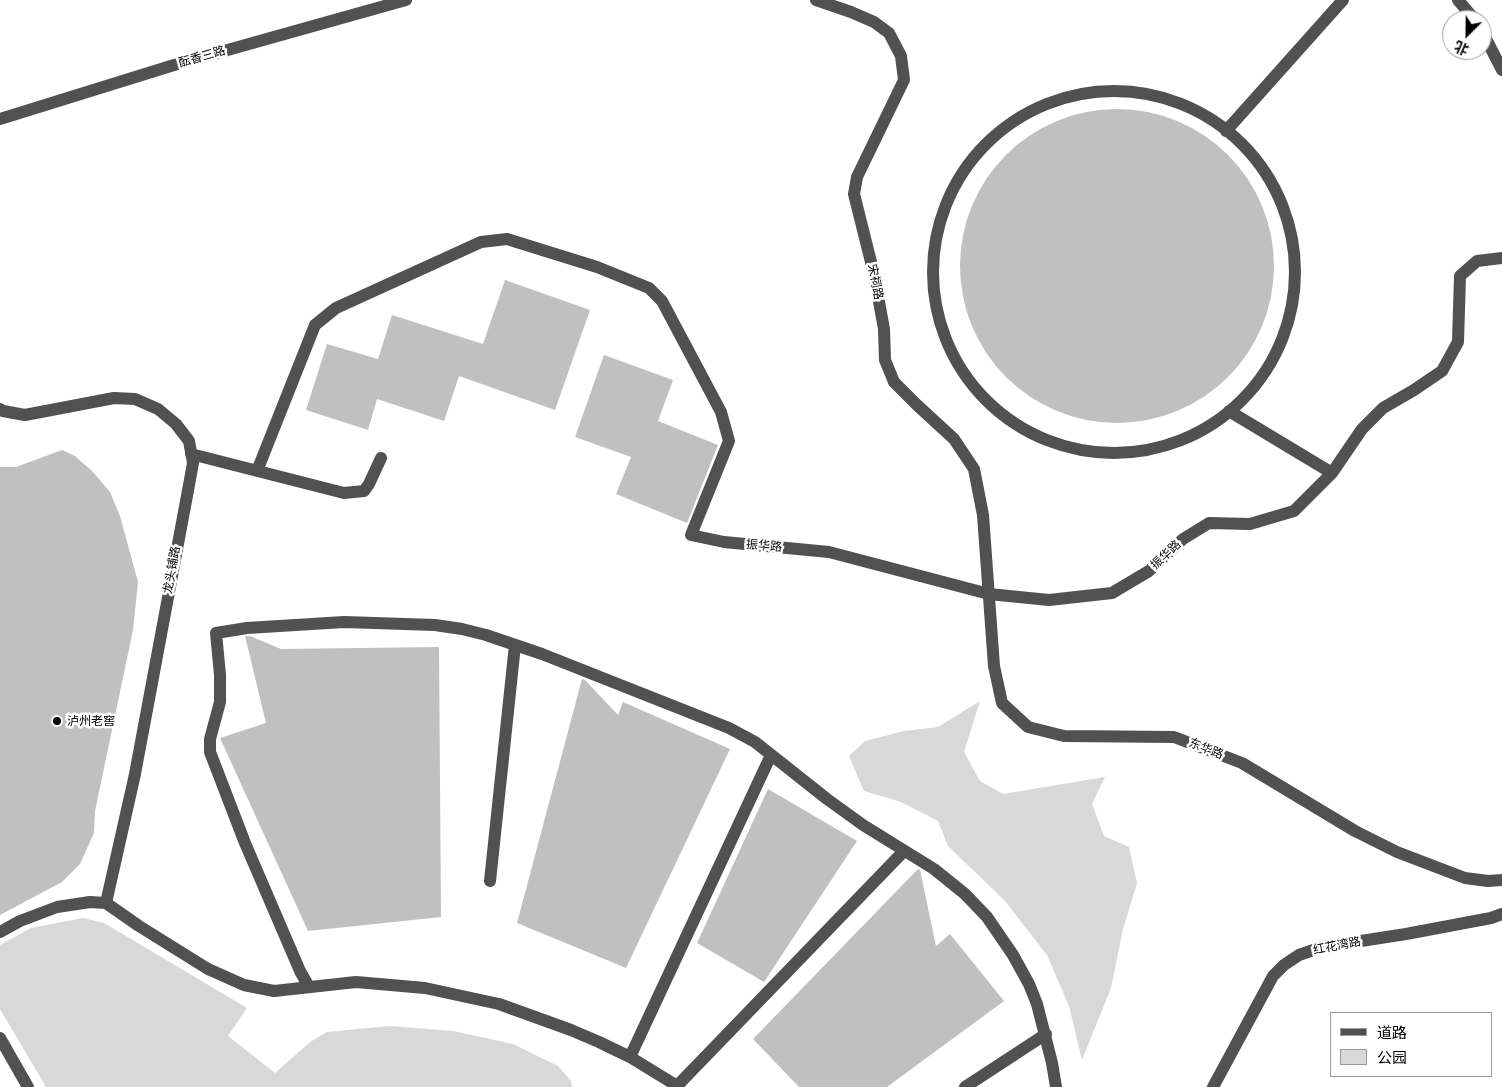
<!DOCTYPE html>
<meta charset="utf-8">
<style>
body{margin:0}
#map{position:relative;width:1502px;height:1087px;overflow:hidden;background:#fff;font-family:Montserrat,"Noto Sans SC",sans-serif}
canvas{display:block}
.legend{position:absolute;left:1330px;top:1012px;width:162px;height:65px;box-sizing:border-box;background:#fff;border:1px solid #999;margin:0;padding:6px 9px;list-style:none;font-size:15px;color:#000}
.legend li{display:flex;align-items:center;gap:10px;height:25px}
.legend b{width:25px;border:1px solid #999}
.north{position:absolute;left:1442px;top:10px;width:50px;height:50px;box-sizing:border-box;background:#fff;border:1px solid #999;border-radius:50%;rotate:203deg;font-size:14px;font-weight:700;line-height:20px;text-align:center;color:#000}
.north::after{content:'';display:block;margin:auto;width:18px;height:22px;background:#000;clip-path:polygon(50% 0,100% 100%,50% 72%,0 100%)}
</style>
<div id="map">
<canvas width="1502" height="1087"></canvas>
<ul class="legend">
<li><b style="height:6px;background:#515151"></b>道路</li>
<li><b style="height:14px;background:#d8d8d8"></b>公园</li>
</ul>
<div class="north">北</div>
</div>
<script>
const ctx = document.querySelector('canvas').getContext('2d');
ctx.lineJoin = 'round';
function paint(path, color) { ctx.fillStyle = color; ctx.fill(path, 'evenodd'); }
const poly = rows => new Path2D(rows.map(r => 'M' + r).join(''));
function strokePath(path, color, width, dash) { ctx.strokeStyle = color; ctx.lineWidth = width; ctx.lineCap = dash ? 'butt' : 'round'; ctx.setLineDash(dash || []); ctx.stroke(path); }
function drawText(font, color, halo, rows, align = 'center') {
  ctx.font = font + ' Montserrat,"Noto Sans SC",sans-serif'; ctx.lineWidth = 5; ctx.setLineDash([]); ctx.textBaseline = 'middle'; ctx.strokeStyle = halo; ctx.fillStyle = color; for (const [text, x, y, turn = 0] of rows) {
    ctx.save(); ctx.translate(x, y); ctx.rotate((+turn || 0) * Math.PI / 180); ctx.textAlign = isNaN(turn) ? turn : align; if (halo) ctx.strokeText(text, 0, 0); ctx.fillText(text, 0, 0); ctx.restore();
  }
}
const green = poly([
 [980,701,964,752,980,781,1003,794,1105,777,1092,804,1104,836,1129,847,1137,883,1123,929,1111,988,1082,1060,1069,1006,1047,955,1005,901,948,846,938,821,901,802,864,791,849,756,865,741,904,731,938,727],
 [83,918,104,923,247,1008,228,1036,275,1073,310,1042,327,1032,389,1026,453,1031,513,1044,558,1066,571,1081,572,1087,46,1087,0,1009,0,945,31,928]
]);
const building = poly([
 '960 266a157 157 0 1 1 314 0a157 157 0 1 1-314 0Z',
 [505,280,590,310,555,410,459,376,444,421,377,399,368,430,306,410,327,344,378,359,392,315,483,344],
 [604,355,673,380,658,421,718,445,687,523,616,494,631,457,575,437],
 [62,450,75,456,93,472,110,492,120,516,138,582,133,630,95,811,94,833,80,864,62,882,0,915,0,467,16,467],
 [245,636,250,636,281,649,439,647,441,917,308,931,220,738,266,723],
 [582,679,585,680,618,715,623,702,730,749,626,968,517,923],
 [768,789,857,841,764,982,697,943],
 [918,869,920,870,936,946,950,934,1004,1001,887,1087,799,1087,753,1039]
]);
const minor = poly([
 [816,0,851,12,874,22,889,33,901,56,904,80,857,177,854,194,874,274,884,329,885,360,894,382,917,405,954,439,974,469,983,515,994,666,1002,703,1028,727,1064,736,1174,737,1242,763,1355,831,1397,852,1465,878,1488,881,1502,880],
 [1458,0,1475,20],
 [1482,31,1502,70],
 '933 272a181 181 0 1 1 362 0a181 181 0 1 1-362 0Z',
 [0,119,174,65,406,0],
 [1226,131,1343,0],
 [0,409,3,411,25,415,114,398,135,399,158,409,176,424,189,441,193,463,189,485,135,774,106,903],
 [1229,411,1332,473],
 [191,454,344,493,364,491,369,484,381,458],
 [257,471,315,325,336,308,481,242,507,239,597,267,649,288,662,301,721,412,729,441,691,535,724,542,829,552,989,594,1049,600,1112,593,1149,571,1183,539,1209,523,1250,524,1294,511,1332,473,1362,429,1383,408,1414,390,1442,371,1458,342,1460,276,1477,261,1502,258],
 [490,881,515,645],
 [0,932,20,921,57,907,90,902,106,903,139,926,208,969,244,985,274,991,356,982,425,988,499,1004,571,1030,599,1042,630,1057,679,1087],
 [309,987,300,971,245,843,210,752,210,739,220,702,220,675,216,633,247,628,344,622,435,625,462,629,486,635,542,654,729,728,755,742,827,799,863,825,934,869,965,894,987,917,1013,955,1029,984,1037,1004,1052,1063,1056,1087],
 [0,1038,28,1087],
 [630,1057,771,755],
 [677,1086,904,851],
 [965,1087,1046,1034],
 [1213,1087,1273,976,1284,965,1299,955,1322,947,1406,934,1491,918,1502,914]
]);
const markers = [
 [57,721,5,"#000"]
];
const streetNames = [
 ["酝香三路",202,57,-16],
 ["宋祠路",875,282,79],
 ["振华路",764,546,5],
 ["振华路",1166,555,-43],
 ["龙头铺路",172,570,-80],
 ["东华路",1206,749,21],
 ["红花湾路",1337,946,-11]
];
const poiNames = [
 ["泸州老窖",67,721]
];
paint(green, '#d8d8d8');
paint(building, '#c0c0c0');
strokePath(minor, '#515151', 12);
for (const [x, y, r, color] of markers) { const dot = new Path2D(); dot.arc(x, y, r, 0, 2 * Math.PI); ctx.fillStyle = color; ctx.fill(dot); strokePath(dot, '#fff', 2); }
drawText('12px', '#000', '#fff', streetNames);
drawText('12px', '#000', '#fff', poiNames, 'left');
</script>
